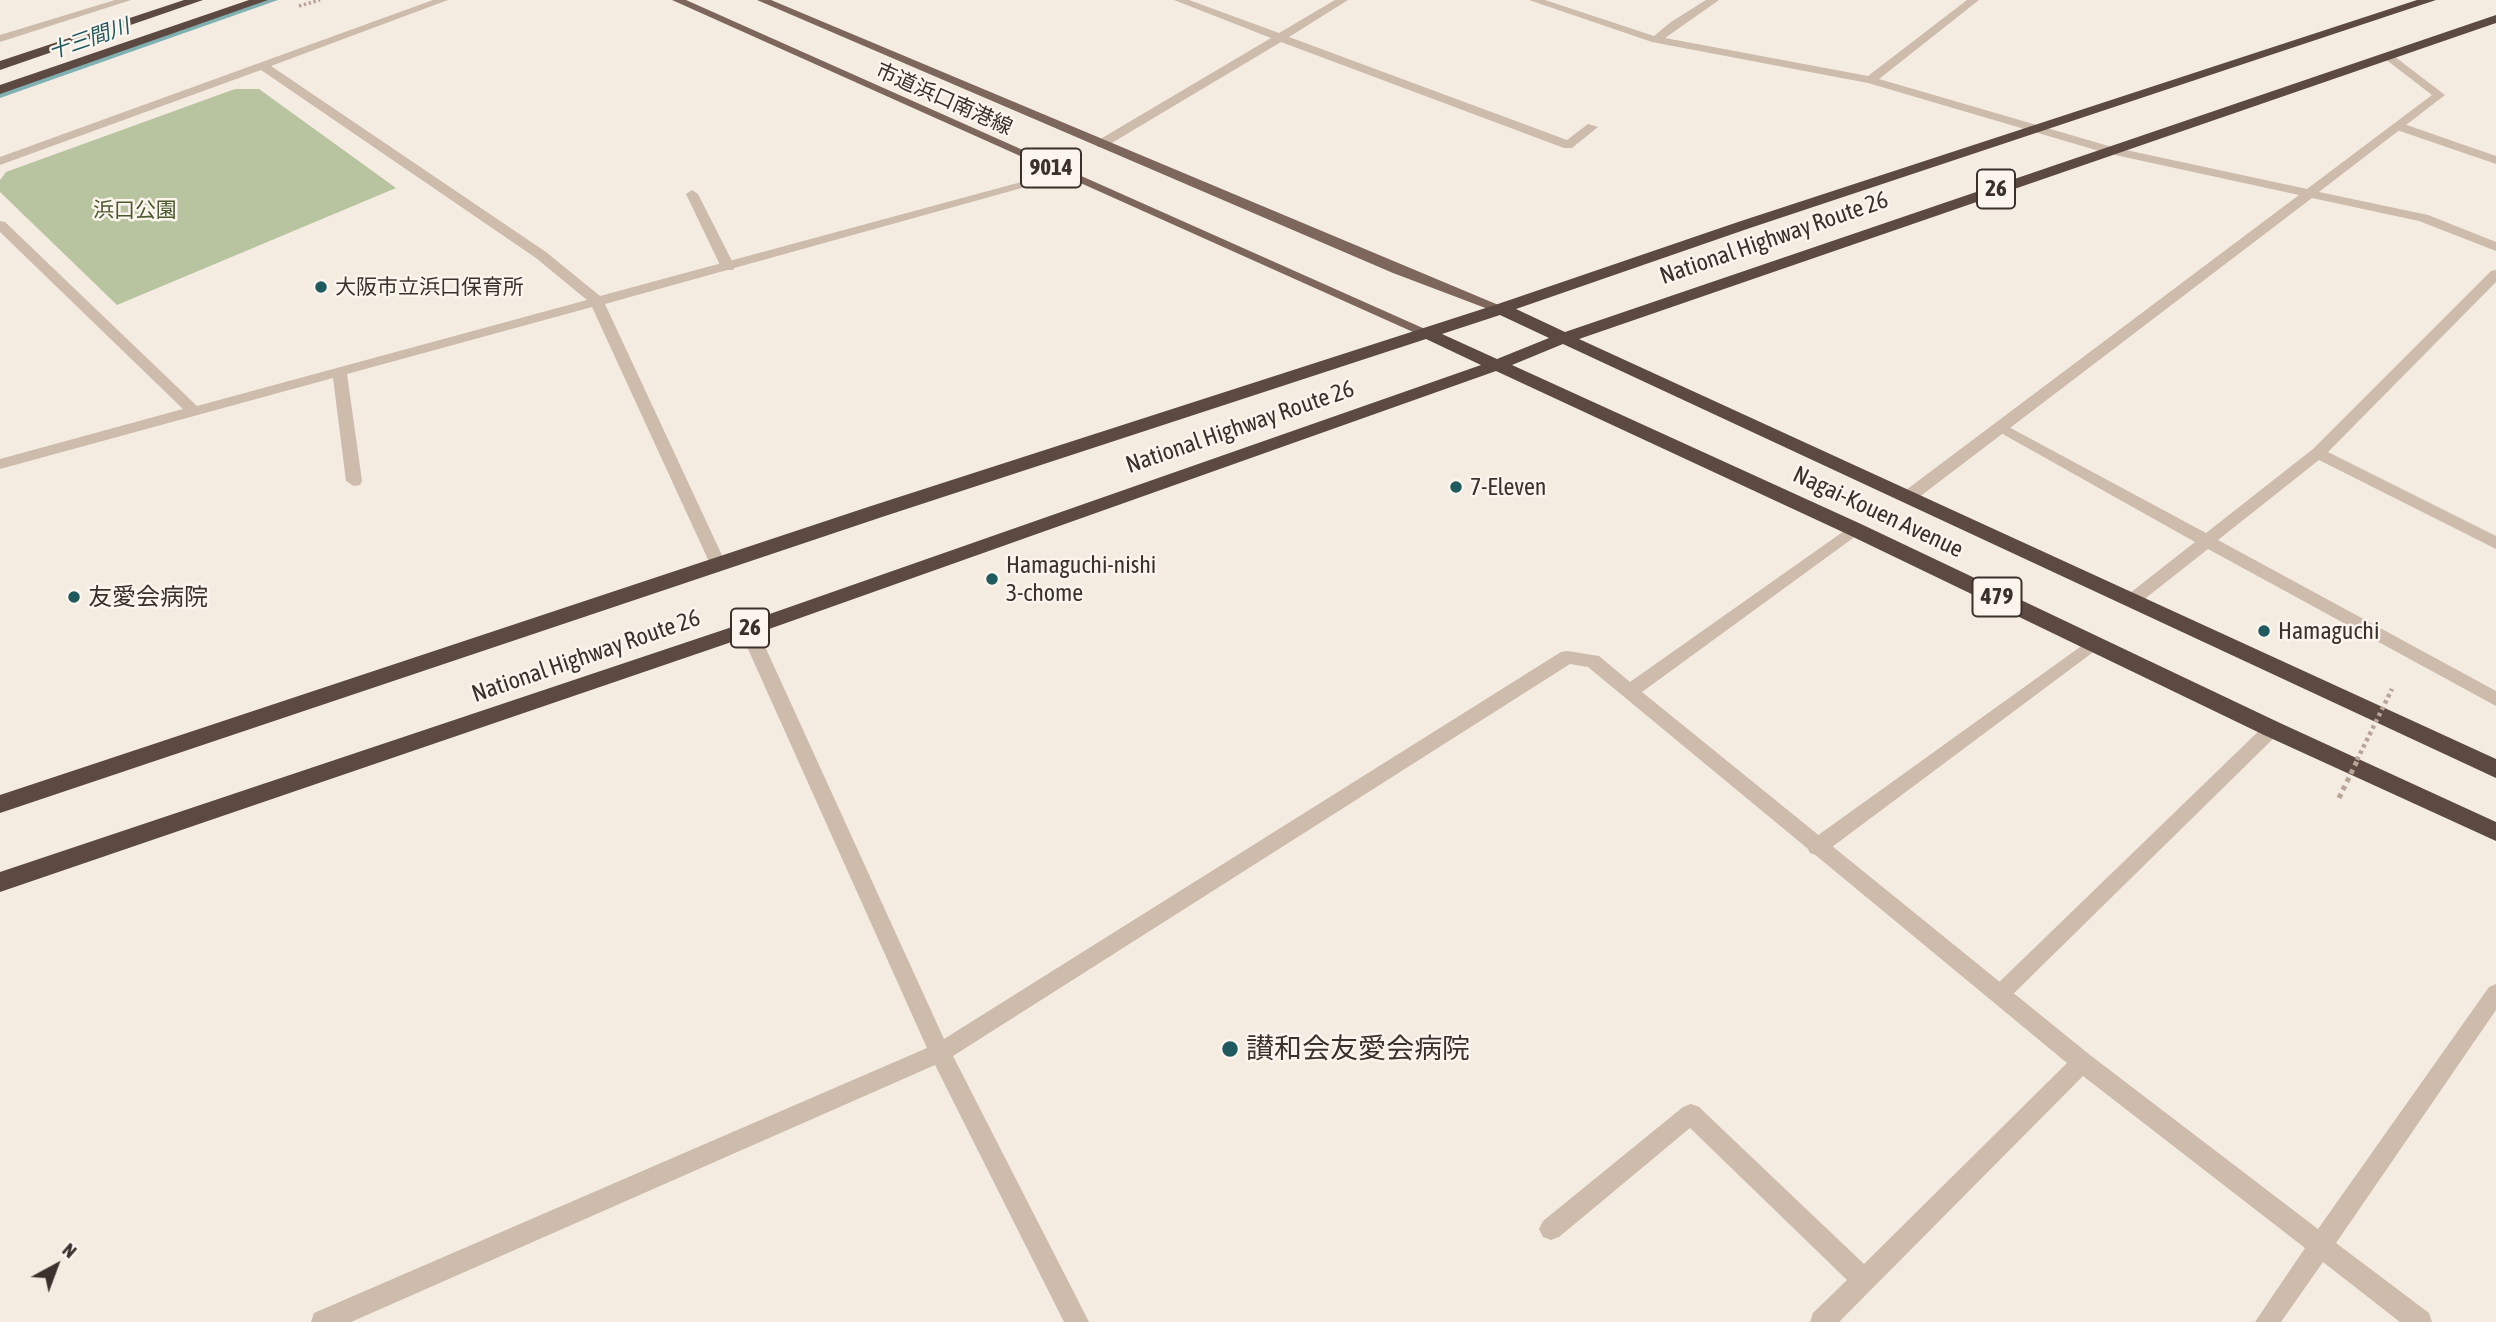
<!DOCTYPE html>
<meta charset="utf-8">
<style>
body{margin:0}
#map{position:relative;width:2496px;height:1322px;overflow:hidden;background:#f4ebe1;font-family:"Asap Condensed",sans-serif}
canvas{display:block}
.north{position:absolute;left:21px;top:1231px;width:70px;height:70px;-webkit-text-stroke:5px #fbf5ee;paint-order:stroke;rotate:41deg;font-size:19px;font-weight:700;line-height:28px;text-align:center;color:#3b302b}
.north::after{content:'';display:block;margin:auto;width:24px;height:32px;background:#3b302b;clip-path:polygon(50% 0,100% 100%,50% 72%,0 100%)}
</style>
<div id="map">
<canvas width="2496" height="1322"></canvas>
<div class="north">N</div>
</div>
<script>
const ctx = document.querySelector('canvas').getContext('2d');
ctx.lineJoin = 'round';
function paint(path, color) { ctx.fillStyle = color; ctx.fill(path, 'evenodd'); }
const poly = rows => new Path2D(rows.map(r => 'M' + r).join(''));
function strokePath(path, color, width, dash) { ctx.strokeStyle = color; ctx.lineWidth = width; ctx.lineCap = dash ? 'butt' : 'round'; ctx.setLineDash(dash || []); ctx.stroke(path); }
function drawText(font, color, halo, rows, align = 'center') {
  ctx.font = font + ' "Asap Condensed","Noto Sans JP",sans-serif'; ctx.lineWidth = 5; ctx.setLineDash([]); ctx.textBaseline = 'middle'; ctx.strokeStyle = halo; ctx.fillStyle = color; for (const [text, x, y, turn = 0] of rows) {
    ctx.save(); ctx.translate(x, y); ctx.rotate((+turn || 0) * Math.PI / 180); ctx.textAlign = isNaN(turn) ? turn : align; if (halo) ctx.strokeText(text, 0, 0); ctx.fillText(text, 0, 0); ctx.restore();
  }
}
const green = poly([
 [235,89,259,89,396,188,117,305,0,192,0,180,6,172]
]);
const stream = poly([
 [260,0,278,0,0,98,0,90,260,0]
]);
const path = poly([
 [299,6,320,0]
]);
const lane = poly([
 [2398,122,2496,156,2496,164,2394,129,2392,126,2398,122],
 [692,190,698,194,735,267,733,270,723,270,721,267,686,194,692,190],
 [2496,270,2496,282,2328,452,2496,536,2496,549,2319,460,2218,540,2496,691,2496,706,2208,549,2137,605,2125,605,2123,601,2125,597,2195,542,1992,428,1995,425,2005,425,2206,533,2313,449,2491,271,2496,270],
 [2094,637,2100,639,2103,643,2100,647,1824,853,1817,855,1810,853,1807,847,1810,841,2094,637],
 [2272,722,2278,724,2281,729,2278,734,2007,1000,2000,1003,1993,1000,1990,994,1993,988,2266,724,2272,722]
]);
const street = poly([
 [115,0,131,0,0,42,0,35,115,0],
 [433,0,448,0,271,66,546,252,600,296,1062,171,1066,170,1072,174,605,304,727,566,719,572,711,566,592,307,347,374,362,481,360,485,354,486,346,481,333,378,0,469,0,459,183,409,0,232,0,221,5,222,197,406,587,300,536,258,261,70,0,165,0,157,433,0],
 [1174,0,1189,0,1279,33,1335,0,1348,0,1289,37,1567,140,1588,124,1598,127,1572,148,1564,148,1281,42,1105,147,1097,147,1097,141,1271,38,1174,0],
 [1529,0,1545,0,1654,36,1671,22,1706,0,1719,0,1665,38,1868,76,1967,0,1979,0,1879,79,2112,147,2307,189,2432,95,2380,55,2390,53,2445,95,2319,192,2428,215,2496,242,2496,251,2419,221,2312,198,1914,501,1908,502,1900,497,1902,493,2299,195,2106,153,1868,83,1652,42,1529,0],
 [1854,524,1860,525,1862,529,1860,533,1642,692,2090,1055,2318,1229,2489,987,2496,984,2496,1010,2336,1243,2429,1313,2432,1322,2400,1322,2323,1262,2281,1322,2255,1322,2305,1248,2083,1076,1839,1322,1810,1322,1813,1313,1847,1280,1690,1128,1559,1237,1551,1240,1543,1237,1539,1229,1543,1221,1683,1107,1691,1104,1699,1107,1864,1264,2067,1063,1588,667,1570,664,953,1056,1089,1322,1064,1322,935,1065,351,1322,311,1322,314,1313,927,1048,739,629,742,625,748,623,757,629,944,1039,1561,652,1567,651,1599,656,1630,682,1854,524]
]);
const primary = poly([
 [672,0,686,0,1434,333,1432,336,1422,336,672,0],
 [757,0,771,0,1508,309,1501,313,1496,312,1393,273,757,0]
]);
const highway = poly([
 [184,0,203,0,0,70,0,61,184,0],
 [249,0,268,0,0,94,0,85,249,0],
 [2417,0,2436,0,1750,228,1516,309,1565,332,2496,15,2496,23,1579,339,2496,759,2496,778,1563,344,1512,365,1861,524,2280,723,2496,822,2496,841,2264,735,1847,534,1496,371,755,634,0,892,0,872,741,624,1481,365,1426,339,882,517,0,813,0,795,868,507,1495,305,1738,222,2417,0],
 [1500,315,1549,338,1497,359,1442,334,1500,315]
]);
const pathBridgeFar1 = poly([
 [2357,760,2392,689]
]);
const pathBridge = poly([
 [2339,798,2358,759]
]);
const markers = [
 [321,287,7,"#1f5a5e"],
 [1456,487,7,"#1f5a5e"],
 [992,579,7,"#1f5a5e"],
 [74,597,7,"#1f5a5e"],
 [2264,631,7,"#1f5a5e"],
 [1230,1049,9,"#1f5a5e"]
];
const farWaternames = [
 ["十三間川",89,39,-19]
];
const farStreetnames = [
 ["市道浜口南港線",944,99,24]
];
const farParknames = [
 ["浜口公園",135,210]
];
const farPoinames = [
 ["大阪市立浜口保育所",335,287]
];
const shields = [
 [1051,168,60],
 [1996,189,38],
 [1997,597,49],
 [750,628,38]
];
const shieldNames = [
 ["9014",1051,168],
 ["26",1996,189],
 ["479",1997,597],
 ["26",750,628]
];
const streetNames = [
 ["National Highway Route 26",1774,238,-19],
 ["National Highway Route 26",1240,427,-19],
 ["Nagai-Kouen Avenue",1878,512,25],
 ["National Highway Route 26",586,656,-19]
];
const poiNames = [
 ["7-Eleven",1470,487],
 ["Hamaguchi-nishi",1006,565],
 ["3-chome",1006,593],
 ["友愛会病院",88,597],
 ["Hamaguchi",2278,631]
];
const nearPoinames = [
 ["讃和会友愛会病院",1246,1049]
];
paint(green, '#b8c4a0');
paint(stream, '#7fb0b2');
strokePath(path, '#b9a596', 3.5, [2.5, 2.5]);
paint(lane, '#cdbbac');
paint(street, '#cdbbac');
paint(primary, '#7d675c');
paint(highway, '#5c4a42');
strokePath(pathBridgeFar1, '#b9a596', 4.5, [3.5, 3.5]);
strokePath(pathBridge, '#b9a596', 5, [4.5, 4.5]);
for (const [x, y, r, color] of markers) { const dot = new Path2D(); dot.arc(x, y, r, 0, 2 * Math.PI); ctx.fillStyle = color; ctx.fill(dot); strokePath(dot, '#fbf5ee', 2.5); }
drawText('italic 21px', '#1f5a5e', '#fbf5ee', farWaternames);
drawText('21px', '#3b302b', '#fbf5ee', farStreetnames);
drawText('21px', '#4a5a2e', '#fbf5ee', farParknames);
drawText('21px', '#3b302b', '#fbf5ee', farPoinames, 'left');
for (const [x, y, w] of shields) { const box = new Path2D(); box.roundRect(x - w / 2, y - 19.5, w, 39, 5); ctx.fillStyle = '#fbf5ee'; ctx.fill(box); strokePath(box, '#3b302b', 2); }
drawText('bold 23px', '#3b302b', null, shieldNames);
drawText('24px', '#3b302b', '#fbf5ee', streetNames);
drawText('24px', '#3b302b', '#fbf5ee', poiNames, 'left');
drawText('28px', '#3b302b', '#fbf5ee', nearPoinames, 'left');
</script>
